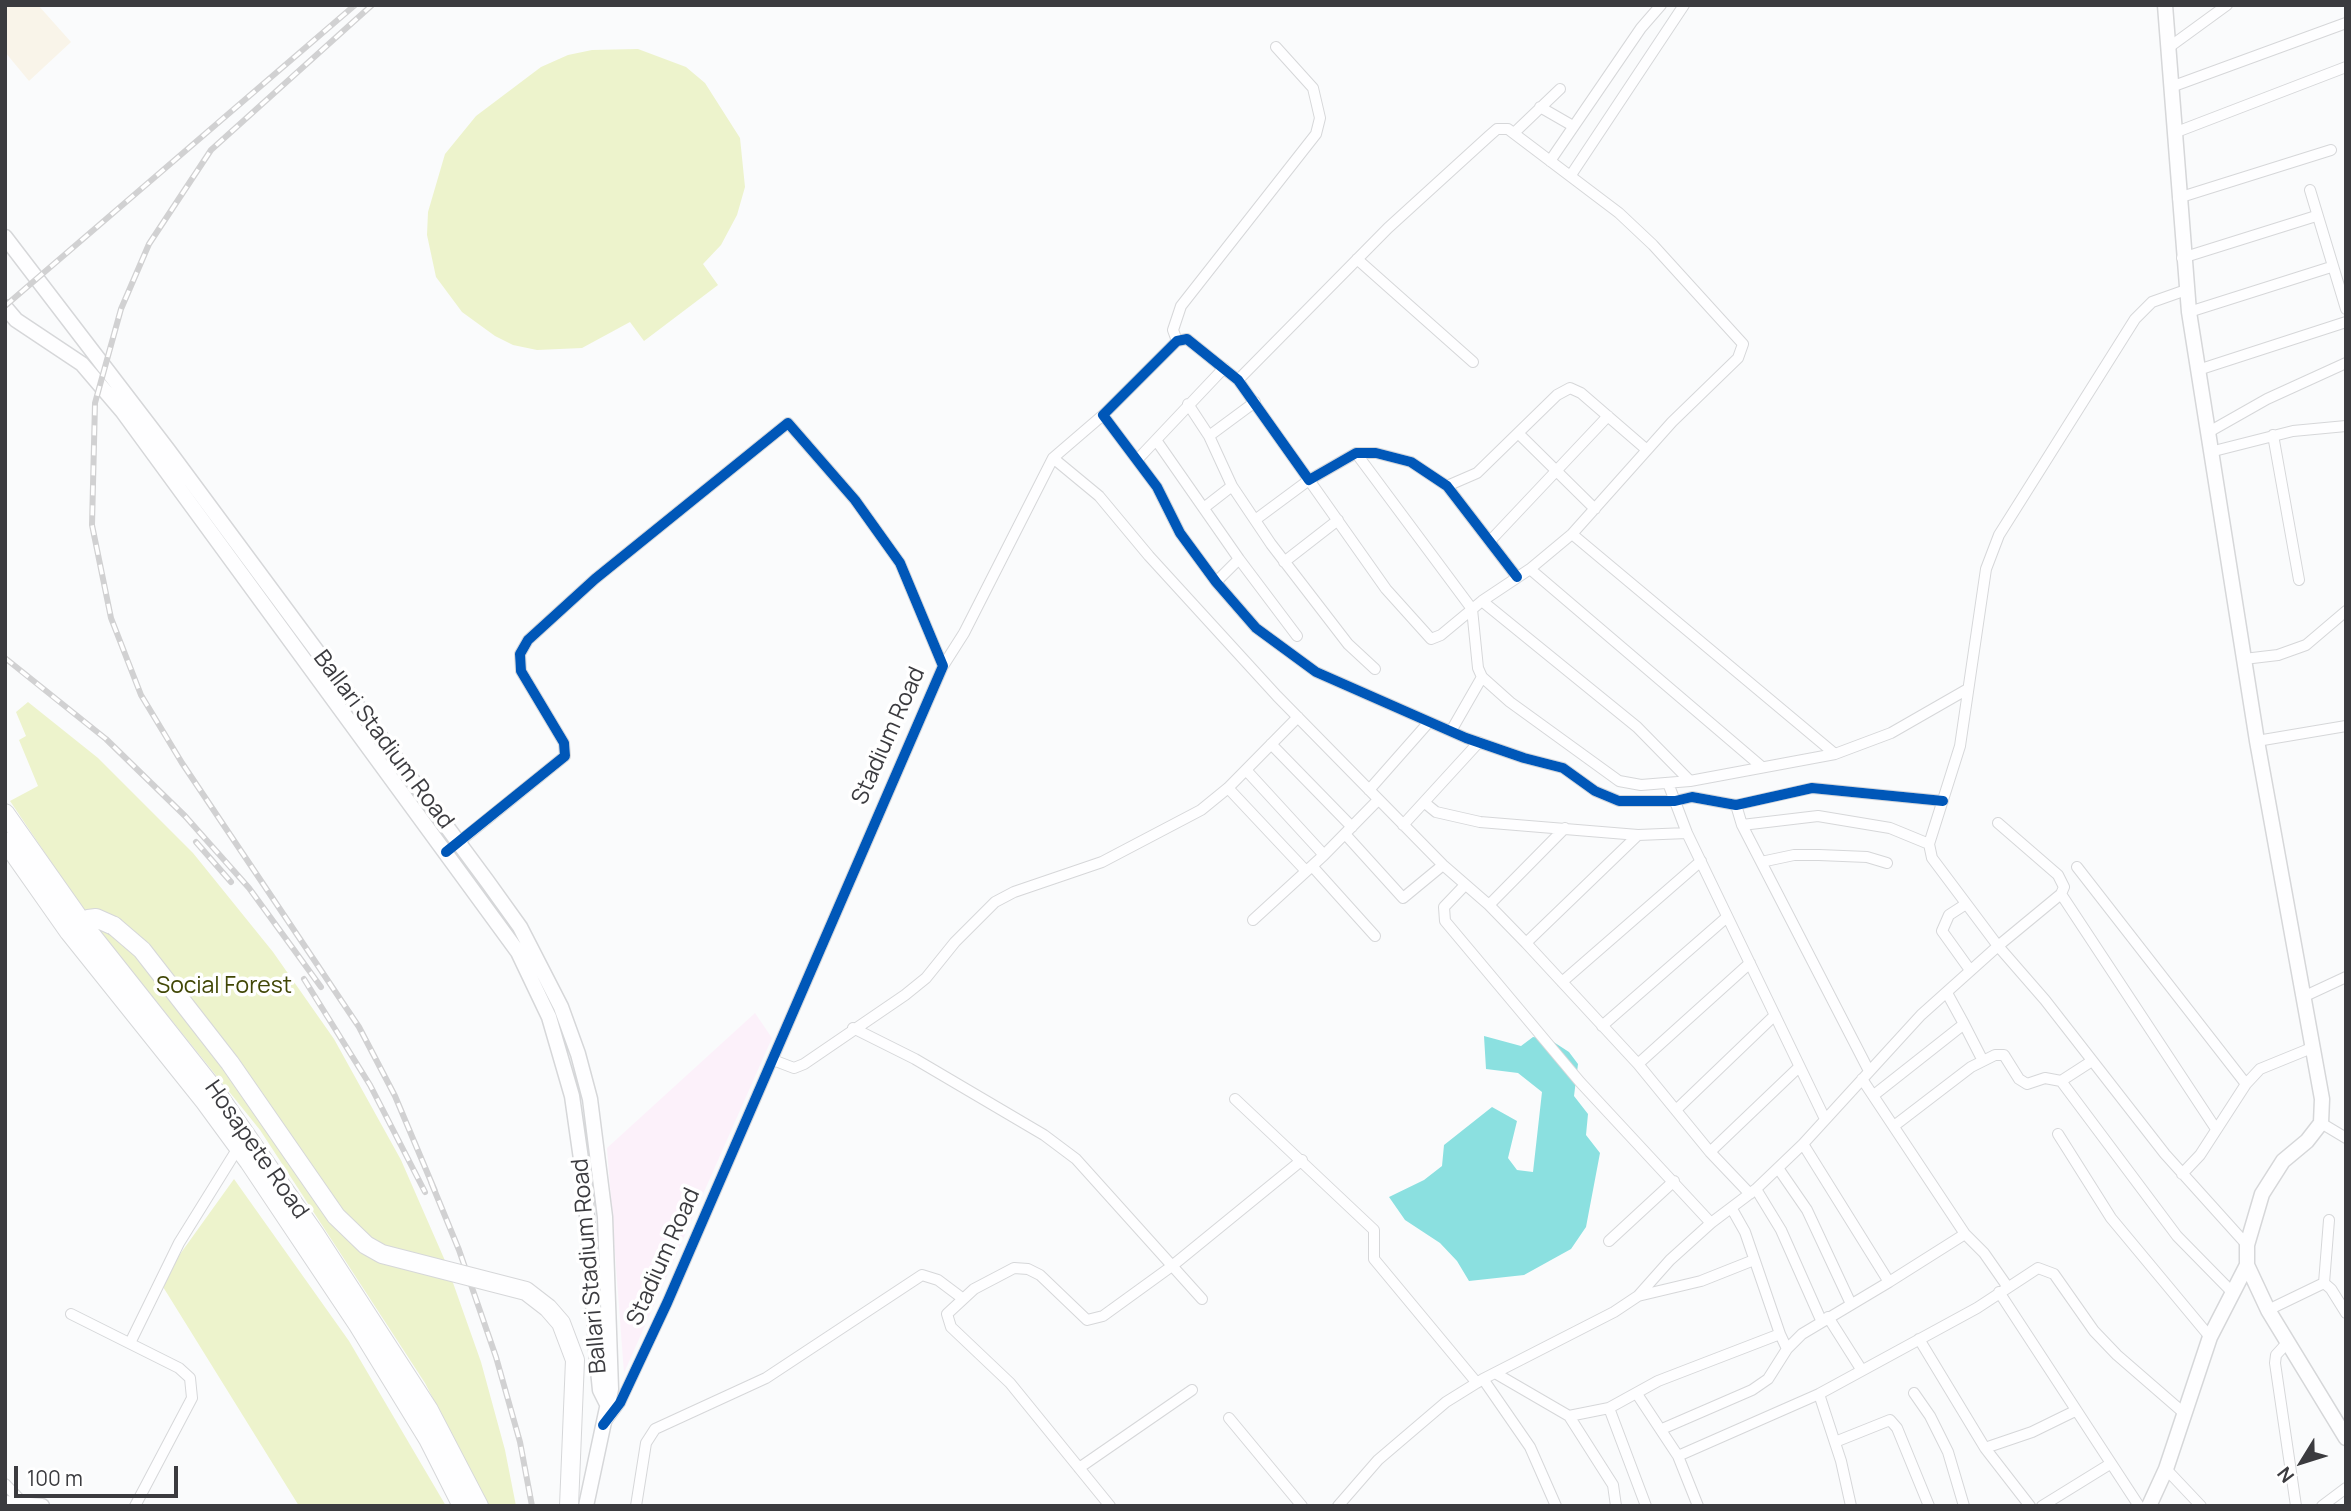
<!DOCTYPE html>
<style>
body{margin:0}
#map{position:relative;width:2351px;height:1511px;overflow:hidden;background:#fafbfc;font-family:Manrope,sans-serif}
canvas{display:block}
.frame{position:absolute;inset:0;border:7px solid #3b3b3f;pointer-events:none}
.north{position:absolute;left:2267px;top:1427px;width:70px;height:70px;-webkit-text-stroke:5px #fff;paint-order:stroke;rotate:232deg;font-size:19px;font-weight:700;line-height:28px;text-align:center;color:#3b3b3f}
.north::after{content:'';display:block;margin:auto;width:24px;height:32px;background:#3b3b3f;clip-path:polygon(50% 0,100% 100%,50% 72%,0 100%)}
.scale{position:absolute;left:14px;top:1466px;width:164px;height:32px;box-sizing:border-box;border:4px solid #3b3b3f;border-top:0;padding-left:9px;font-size:21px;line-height:24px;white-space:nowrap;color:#3b3b3f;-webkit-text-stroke:5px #fff;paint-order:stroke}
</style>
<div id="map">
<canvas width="2351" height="1511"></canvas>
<div class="frame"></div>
<div class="north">N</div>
<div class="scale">100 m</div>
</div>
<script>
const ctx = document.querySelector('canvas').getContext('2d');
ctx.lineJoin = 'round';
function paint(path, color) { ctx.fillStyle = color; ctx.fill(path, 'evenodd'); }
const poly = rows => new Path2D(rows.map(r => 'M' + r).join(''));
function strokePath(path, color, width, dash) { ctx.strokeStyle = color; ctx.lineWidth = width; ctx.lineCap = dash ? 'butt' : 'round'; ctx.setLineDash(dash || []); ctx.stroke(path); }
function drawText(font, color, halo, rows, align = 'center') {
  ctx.font = font + ' Manrope,sans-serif'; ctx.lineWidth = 7; ctx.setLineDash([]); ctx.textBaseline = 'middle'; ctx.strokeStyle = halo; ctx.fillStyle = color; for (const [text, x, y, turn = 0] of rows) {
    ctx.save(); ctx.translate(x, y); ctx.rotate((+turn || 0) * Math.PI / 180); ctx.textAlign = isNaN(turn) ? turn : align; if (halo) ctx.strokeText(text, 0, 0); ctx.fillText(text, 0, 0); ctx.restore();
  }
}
const education = poly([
 [755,1013,772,1038,624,1373,607,1148]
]);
const medical = poly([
 [5,5,38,5,71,42,29,81,5,52]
]);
const green = poly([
 [638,49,686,67,705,83,740,138,745,187,737,215,721,245,703,264,718,285,644,341,630,322,582,348,537,350,513,345,495,336,462,312,436,277,427,235,428,212,445,154,476,116,541,67,568,55,592,50],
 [28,702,98,758,193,853,273,952,334,1039,401,1160,446,1263,481,1362,505,1450,516,1506,488,1506,425,1383,260,1130,86,914,10,801,38,786,19,740,26,736,16,712],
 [234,1179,349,1341,446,1506,299,1506,160,1282]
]);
const water = poly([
 [1484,1036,1521,1046,1533,1037,1549,1039,1569,1052,1578,1064,1574,1096,1588,1114,1586,1135,1600,1153,1586,1227,1571,1249,1524,1275,1469,1281,1457,1261,1440,1243,1405,1220,1389,1197,1424,1180,1442,1166,1444,1145,1492,1107,1517,1121,1508,1158,1517,1170,1533,1172,1542,1092,1518,1073,1486,1069]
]);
const street = poly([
 [2168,48,2227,5],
 [2171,87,2346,23],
 [1540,107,1573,126],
 [1514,133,1560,89],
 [2174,133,2346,67],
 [1550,161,1641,28,1661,5],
 [1571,175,1684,5],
 [2310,190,2346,309],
 [2178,198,2331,150],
 [2182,258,2316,216],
 [1357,259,1473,362],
 [2189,312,2331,267],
 [1177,341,1173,330,1181,306,1316,134,1320,118,1313,88,1276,47],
 [2198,370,2346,322],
 [1238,380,1388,228,1489,136,1497,129,1508,129,1619,213,1653,245,1743,344,1738,358,1672,422,1572,534,1530,569],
 [1188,404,1209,436,1232,486,1271,544,1348,644,1375,669],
 [2207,433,2267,399,2346,363],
 [1519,434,1595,509],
 [2273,435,2299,580],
 [1209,436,1255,402],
 [1156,440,1239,559],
 [2210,452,2293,431,2346,426],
 [1356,453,1472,609,1478,668,1482,677,1510,702,1619,781,1641,785,1690,781,1835,754,1891,733,1966,690],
 [1053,458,1099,496,1149,556,1277,696,1443,865,1489,905,1526,943,1638,1064,1710,1152,1750,1194],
 [1137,460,1224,368],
 [1447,486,1477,473,1557,395,1570,388,1581,393,1647,450],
 [1205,507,1232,486],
 [1255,520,1309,480,1386,589,1431,639,1441,635,1482,601,1530,569,1762,767],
 [1572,534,1835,754],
 [1490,541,1608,416],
 [1284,562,1338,520],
 [1517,577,1447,486,1411,462,1376,453,1356,453,1309,480,1238,380,1187,339,1177,341,1103,415,1157,487,1180,533,1216,582,1256,628,1316,672,1466,738,1524,758,1563,768,1595,791,1619,801,1675,801,1692,797,1736,805,1812,788,1943,801],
 [1216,582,1239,559,1297,636],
 [1482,601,1637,727,1690,781],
 [2244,659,2278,655,2306,645,2346,611],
 [943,666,964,633,1053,458,1103,415],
 [1451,731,1482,677],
 [2257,741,2346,726],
 [1271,744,1352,827],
 [1246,770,1324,855],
 [1668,783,1687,833,1825,1119],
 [1228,788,1306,871],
 [1369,790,1429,722],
 [1425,803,1436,812,1480,822,1638,835,1687,833],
 [1736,805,1742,825,1869,1071],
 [1998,823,2058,875,2064,887,2061,894,1998,946,1932,858,1929,844,1960,746,1986,569,1999,535,2135,319,2152,302,2186,290],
 [1403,825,1479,742],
 [1742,825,1818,816,1890,828,1929,844],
 [1345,834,1403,898,1443,865],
 [454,846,565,756,564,743,521,671,520,654,528,640,595,579,788,423,855,500,900,563,943,666,667,1303,620,1403,606,1422],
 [1761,862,1794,855,1819,855,1867,857,1887,863],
 [1312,866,1375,936],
 [2077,867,2246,1084],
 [1465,885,1444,907,1445,921,1580,1082,1711,1223],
 [2061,894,2216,1129],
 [1966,904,1949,915,1942,931,1970,970],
 [1489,905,1565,828],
 [1253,920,1324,855,1378,800],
 [1526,943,1638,835],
 [1562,982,1701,861],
 [1947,993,1964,1024],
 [2303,997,2346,977],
 [1602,1026,1727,917],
 [853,1028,915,1059,1044,1135,1076,1159,1202,1299],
 [773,1060,794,1068,804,1064,905,995,926,978,955,942,995,902,1014,892,1102,862,1201,810,1228,788,1298,717],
 [1638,1064,1750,963],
 [1862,1079,1965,1234,1984,1253,2007,1286],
 [2061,1081,2177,1236,2231,1291],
 [1874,1095,1964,1024,1983,1061],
 [1235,1099,1374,1230,1374,1259,1477,1383],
 [1677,1109,1775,1015],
 [2321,1123,2346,1138],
 [1894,1126,1971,1067,1995,1055,2004,1055,2019,1079,2027,1084,2045,1078,2061,1081,2092,1061],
 [2058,1134,2111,1218,2210,1337],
 [1710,1152,1799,1067],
 [1778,1168,1807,1210,1851,1304],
 [2182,1174,2200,1155,2246,1084,2260,1069,2314,1047],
 [1756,1189,1781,1230,1821,1320],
 [1732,1209,1745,1232,1780,1334],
 [1609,1241,1674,1181],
 [1889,1282,1965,1234],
 [2324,1283,2329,1220],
 [1999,1292,2139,1506],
 [1638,1296,1701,1281,1754,1260],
 [2268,1310,2324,1283,2331,1289,2346,1313],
 [71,1314,179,1368,190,1378,192,1398,135,1506],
 [1828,1317,1861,1369],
 [1919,1339,1985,1448,2030,1506],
 [130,1343,179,1243,238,1148],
 [2287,1343,2276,1355,2275,1363,2296,1506],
 [1495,1373,1569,1416,1613,1485,1616,1506],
 [1483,1379,1530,1447,1556,1506],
 [1914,1393,1930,1416,1948,1452,1964,1506],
 [1637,1394,1678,1456],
 [1819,1394,1841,1461,1851,1506],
 [1609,1408,1646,1506],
 [1569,1416,1609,1408,1658,1381,1780,1334,1787,1349],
 [1229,1418,1302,1506],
 [1662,1429,1752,1390,1768,1379,1787,1349,1802,1334,1889,1282,1803,1144],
 [1835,1442,1890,1420,1897,1428,1929,1506],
 [1985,1448,2032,1432,2075,1411],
 [1079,1468,1192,1390],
 [2166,1469,2201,1506],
 [5,1484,23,1503],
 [636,1506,646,1443,655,1429,766,1378,922,1275,938,1280,962,1298],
 [1110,1506,1010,1383,951,1327,947,1314,974,1289,1014,1268,1028,1269,1040,1275,1087,1320,1103,1316,1172,1266,1302,1160],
 [1338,1506,1378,1460,1446,1402,1483,1379,1614,1312,1638,1296,1670,1260,1711,1223,1756,1189,1803,1144,1921,1015,1998,946,2045,1000,2165,1154,2247,1245],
 [1698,1506,1678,1456,1819,1394,1977,1308,2038,1268,2054,1274,2094,1331,2117,1355,2185,1414],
 [2042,1506,2110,1464],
 [2322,1506,2346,1488]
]);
const secondary = poly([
 [2165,5,2189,312,2257,741,2322,1099,2321,1123,2307,1141,2283,1161,2262,1194,2247,1245,2247,1265,2268,1310,2346,1438],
 [5,237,168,450,487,881,520,927,561,1007,578,1054,590,1099,605,1217,611,1389,586,1506],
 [5,307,16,320,82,364,123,412,518,952,549,1017,572,1096,585,1187,597,1360,600,1390,606,1402],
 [5,1503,42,1506],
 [2149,1506,2166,1469,2210,1337,2247,1265]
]);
const highway = poly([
 [5,813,86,928,216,1092,315,1234,429,1410,479,1506],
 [5,841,69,932,205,1102,249,1162,358,1325,428,1439,462,1506],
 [74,927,88,919,96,918,114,926]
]);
const rail = poly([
 [372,5,211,150,149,244,121,309,95,403,92,525,111,618,141,695,182,763,359,1027,395,1096,435,1191],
 [5,306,355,5],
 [5,658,106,739,185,816,249,888,321,987],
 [196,842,231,882],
 [304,979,370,1085,425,1192],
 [431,1182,459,1250,496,1357,520,1442,532,1506]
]);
const highwayBridge = poly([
 [114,926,142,950,230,1063,336,1216,366,1245,382,1254,526,1291,548,1308,561,1323,575,1360,569,1506]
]);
const cycleway = poly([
 [1517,577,1447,486,1411,462,1376,453,1356,453,1309,480,1238,380,1187,339,1177,341,1103,415,1157,487,1180,533,1216,582,1256,628,1316,672,1466,738,1524,758,1563,768,1595,791,1619,801,1675,801,1692,797,1736,805,1812,788,1943,801],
 [446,852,565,756,564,743,521,671,520,654,528,640,595,579,788,423,855,500,900,563,943,666,667,1303,620,1403,603,1425]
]);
const streetNames = [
 ["Stadium Road",889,736,-66],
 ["Ballari Stadium Road",383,740,53],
 ["Hosapete Road",256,1150,55],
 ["Stadium Road",664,1257,-66],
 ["Ballari Stadium Road",590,1266,-95]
];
const parkNames = [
 ["Social Forest",224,987]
];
paint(education, '#fcf1fa');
paint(medical, '#f9f4e9');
paint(green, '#edf3cc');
paint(water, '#8be0e0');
strokePath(street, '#d6d7d9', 12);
strokePath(secondary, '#d6d7d9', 17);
strokePath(highway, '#d6d7d9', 20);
strokePath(street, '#fefeff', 10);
strokePath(secondary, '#fefeff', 14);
strokePath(highway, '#fefeff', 18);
strokePath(rail, '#d1d1d2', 6);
strokePath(rail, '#fff', 3.5, [10]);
strokePath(highwayBridge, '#d6d7d9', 20, []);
strokePath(highwayBridge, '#fefeff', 18);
strokePath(cycleway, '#0057b8', 10);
drawText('23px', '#3b3b3f', '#fff', streetNames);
drawText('23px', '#414706', '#fff', parkNames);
</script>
